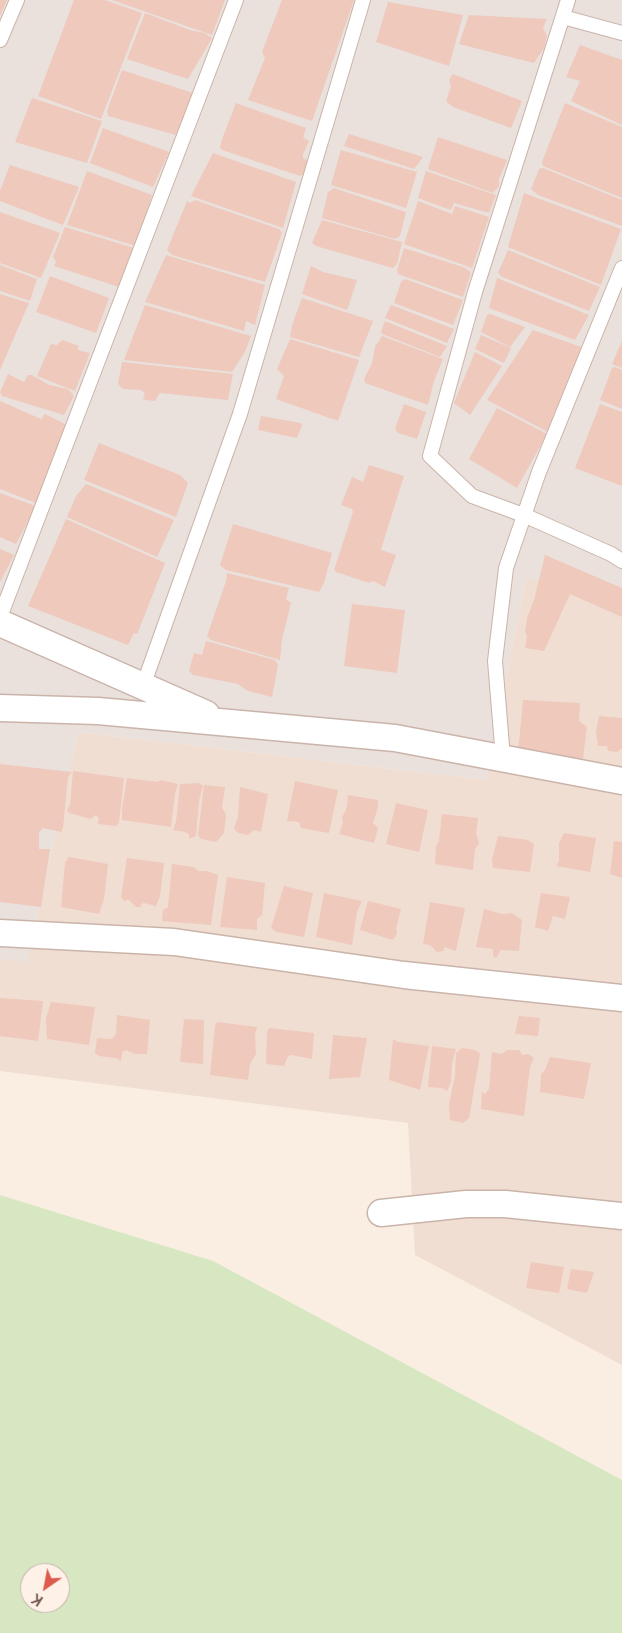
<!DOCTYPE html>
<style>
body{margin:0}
#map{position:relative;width:622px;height:1633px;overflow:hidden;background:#faeee3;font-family:Raleway,sans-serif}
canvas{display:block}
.north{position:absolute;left:20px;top:1563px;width:50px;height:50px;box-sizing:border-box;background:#fef2e8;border:1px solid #c5b2a9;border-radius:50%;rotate:213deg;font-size:14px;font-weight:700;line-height:20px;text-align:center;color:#70534b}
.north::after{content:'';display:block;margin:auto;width:18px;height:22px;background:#dd5a4f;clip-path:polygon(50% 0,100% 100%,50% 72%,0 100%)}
</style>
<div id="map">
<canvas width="622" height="1633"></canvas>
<div class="north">K</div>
</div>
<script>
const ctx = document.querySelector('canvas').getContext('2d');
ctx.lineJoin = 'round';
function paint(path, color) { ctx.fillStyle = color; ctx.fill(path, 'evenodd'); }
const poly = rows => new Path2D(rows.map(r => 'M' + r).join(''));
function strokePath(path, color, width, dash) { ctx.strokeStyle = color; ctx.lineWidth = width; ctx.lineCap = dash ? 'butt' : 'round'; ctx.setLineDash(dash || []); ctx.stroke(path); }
const residential = poly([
 [526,577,622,595,622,1365,415,1255,408,1123,0,1071,0,958,27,962,78,732,486,780]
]);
const industrial = poly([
 [0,0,622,0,622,595,526,578,486,780,78,732,27,963,0,958]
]);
const green = poly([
 [0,1195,213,1261,622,1480,622,1633,0,1633],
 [30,1573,60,1573,60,1603,30,1603]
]);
const building = poly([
 [0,0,7,0,0,16],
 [74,0,105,0,142,13,101,119,38,96],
 [112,0,225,0,212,35],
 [282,0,354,0,312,121,248,100,265,58,262,52],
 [388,2,463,15,449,66,376,42],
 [145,13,190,30,205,33,212,38,188,79,127,59],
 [469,15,547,19,543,28,547,36,544,48,534,63,459,44],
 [580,45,622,60,622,125,571,101,580,81,566,77],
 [122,70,193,93,176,135,108,116,107,111],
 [453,74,522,101,511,128,453,107,446,101,451,86,449,80],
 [32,98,102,121,87,163,15,142],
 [236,103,306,128,303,137,309,141,303,154,303,158,308,161,305,173,300,176,222,150,220,147,222,139],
 [565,103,622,127,622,198,543,166,542,162],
 [103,128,169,152,153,187,90,163],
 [349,134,423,157,414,169,344,146],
 [438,137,507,160,499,179,499,186,493,193,428,169],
 [341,150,417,172,406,208,331,185],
 [213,153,296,182,283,228,191,196],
 [10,165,79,187,63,225,0,201,0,191],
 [543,168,622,200,622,226,538,195,531,189,539,169],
 [87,171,152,195,136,246,67,225],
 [426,171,496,195,489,213,454,203,451,210,445,208,418,198],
 [334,188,406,212,400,236,395,239,322,218,328,192],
 [524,193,621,229,601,285,508,247],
 [195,200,279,229,282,233,265,282,172,255,167,250,187,201,190,203],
 [418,201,452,214,455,206,489,217,472,268,404,244],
 [0,212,60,233,41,278,0,263],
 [322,220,402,242,397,264,393,268,316,246,312,243],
 [65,227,134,248,119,287,54,266,56,262,53,257],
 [404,248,466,268,471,273,463,297,398,274,397,270],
 [508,250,600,287,589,311,502,277,498,273],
 [166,255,265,285,255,325,246,321,244,331,145,302],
 [0,265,37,279,30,301,0,291],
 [311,266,323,272,357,280,347,310,302,294],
 [50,276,109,298,96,333,36,312],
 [497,278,589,315,575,340,489,308],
 [405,279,463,300,453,325,394,303,401,282],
 [0,294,29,303,0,370],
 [302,298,373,321,359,357,290,337,292,325],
 [145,305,251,336,245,352,232,372,124,360],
 [391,305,454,329,447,343,385,318],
 [490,314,525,327,510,347,481,332,487,315],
 [385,321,447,346,440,357,382,334,381,332],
 [533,330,584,348,548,432,487,400],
 [481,335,511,348,504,363,475,349],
 [382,336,443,359,434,381,428,405,365,383,364,379,372,363,375,347],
 [290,339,359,360,338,421,276,399,284,376,277,369],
 [62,340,79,346,77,349,81,351,90,353,75,391,37,376,51,344,57,345],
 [622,341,622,368,612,364],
 [475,352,502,366,470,415,454,403],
 [122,362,233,374,228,400,160,393,155,401,146,400,143,399,145,393,141,390,123,389,118,384],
 [615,367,622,370,622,409,600,400,612,368],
 [8,374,24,382,28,375,32,375,49,385,68,389,74,396,64,415,2,396,0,392],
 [0,401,41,419,45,414,69,426,36,503,0,489],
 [404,404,426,412,417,439,398,433,395,429],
 [600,404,622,412,622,486,575,468],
 [497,408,547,434,517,488,469,459],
 [261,416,301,423,302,426,297,438,258,430],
 [99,443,180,475,188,483,176,517,84,480],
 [369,465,404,476,382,546,381,550,396,555,385,587,373,581,369,583,336,572,334,570,353,512,352,509,341,505,352,477,363,482],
 [86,484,174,520,157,557,67,517,76,496],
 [0,493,33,505,35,508,16,544,0,537],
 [66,519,165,563,138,632,137,634,134,633,128,645,28,606],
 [233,524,332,553,324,583,319,592,226,570,220,565],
 [0,549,14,555,0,582],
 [545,555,622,588,622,617,570,594,544,651,525,648,527,635,525,632,527,618,534,600],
 [227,573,289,588,286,599,291,603,282,639,280,660,211,640,207,636,226,581],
 [352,604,405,610,397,673,344,666],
 [206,641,275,660,278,665,272,697,248,691,238,684,193,675,189,671,194,653,202,655],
 [523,700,580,703,579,721,587,727,582,766,518,754],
 [599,716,622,718,622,748,617,752,608,751,607,746,598,746,596,732],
 [0,764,72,772,68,777,63,828,61,832,43,828,39,833,39,849,50,849,41,907,0,902],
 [73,771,124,778,119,822,116,826,98,824,99,818,95,815,91,819,69,813,67,810,70,805],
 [127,778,157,782,161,780,178,784,175,793,171,827,122,820,122,809],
 [295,781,338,790,329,833,301,828,299,822,287,821],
 [199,783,203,786,199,800,196,836,189,839,189,834,185,832,173,830,176,822,180,784],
 [204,785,225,787,222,807,226,815,224,833,216,842,201,839,198,835],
 [240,787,268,794,261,832,254,830,248,835,238,833,234,829,238,816],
 [348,795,378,800,378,807,373,823,378,828,374,843,339,834,343,823,342,818,347,807],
 [396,803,428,810,419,852,386,844],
 [442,814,478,818,476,833,479,843,475,849,473,870,435,864,436,846,439,841],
 [564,833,596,838,590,872,556,866,559,861,559,843],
 [498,836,528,840,534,844,530,872,493,868,492,860],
 [614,841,622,842,622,878,610,874],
 [69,857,108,864,104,899,99,914,61,907,65,863],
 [127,858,164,863,160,896,156,906,144,903,141,904,141,907,136,907,129,900,124,901,121,897],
 [172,864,194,867,198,871,207,871,218,875,211,925,162,921,163,910,168,907],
 [227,877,265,883,262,915,257,919,257,930,220,927],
 [284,886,313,893,304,937,277,932,271,928],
 [324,893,362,901,357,912,352,945,316,937],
 [541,893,570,897,565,919,553,916,548,931,535,927],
 [368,901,401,909,396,928,397,934,393,940,360,930],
 [430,902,465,908,456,951,444,947,444,951,437,952,430,945,423,944],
 [484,909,502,914,512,913,522,920,519,951,501,950,496,958,493,956,493,949,476,947],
 [0,998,43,1001,38,1041,0,1036],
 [51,1002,95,1007,89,1045,47,1039,46,1019],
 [117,1015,150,1020,147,1054,135,1054,126,1050,122,1052,121,1061,116,1058,99,1056,95,1053,97,1038,112,1039,116,1034],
 [519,1016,540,1018,538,1036,515,1034],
 [184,1019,204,1020,203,1064,180,1062],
 [217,1022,257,1027,255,1035,256,1054,250,1064,248,1080,210,1075,215,1026],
 [269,1028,314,1033,312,1059,291,1055,288,1056,284,1066,266,1064,267,1032],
 [333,1035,367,1038,360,1077,329,1079],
 [393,1039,398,1042,429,1046,420,1090,389,1080],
 [432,1046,456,1049,452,1063,451,1081,447,1091,442,1088,428,1087],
 [462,1048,475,1050,480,1054,469,1118,463,1123,450,1120,449,1104,455,1076,456,1053],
 [507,1050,519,1050,522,1055,528,1054,534,1058,530,1067,524,1116,481,1109,482,1092,485,1094,489,1089,492,1052,502,1054],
 [550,1057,591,1063,584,1099,540,1092,541,1074,545,1070],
 [531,1262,564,1267,559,1293,526,1288],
 [571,1269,594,1272,587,1293,567,1289]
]);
const lane = poly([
 [568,0,475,292,430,456,472,496,526,516,611,554,622,561],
 [563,17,622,33],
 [0,40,17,0],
 [0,617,236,0],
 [143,686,240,414,363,0],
 [503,758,495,661,506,568,539,472,622,268]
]);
const street = poly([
 [0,623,206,714],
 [0,708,98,711,395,738,622,781],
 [0,933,174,942,404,975,622,998],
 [381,1213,466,1204,505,1204,622,1216]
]);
paint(residential, '#f1ded2');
paint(industrial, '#eae1dd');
paint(green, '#d6e7c2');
paint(building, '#eec9bc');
strokePath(lane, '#cab4aa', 16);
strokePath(street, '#cab4aa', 29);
strokePath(lane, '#fff', 14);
strokePath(street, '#fff', 26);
</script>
